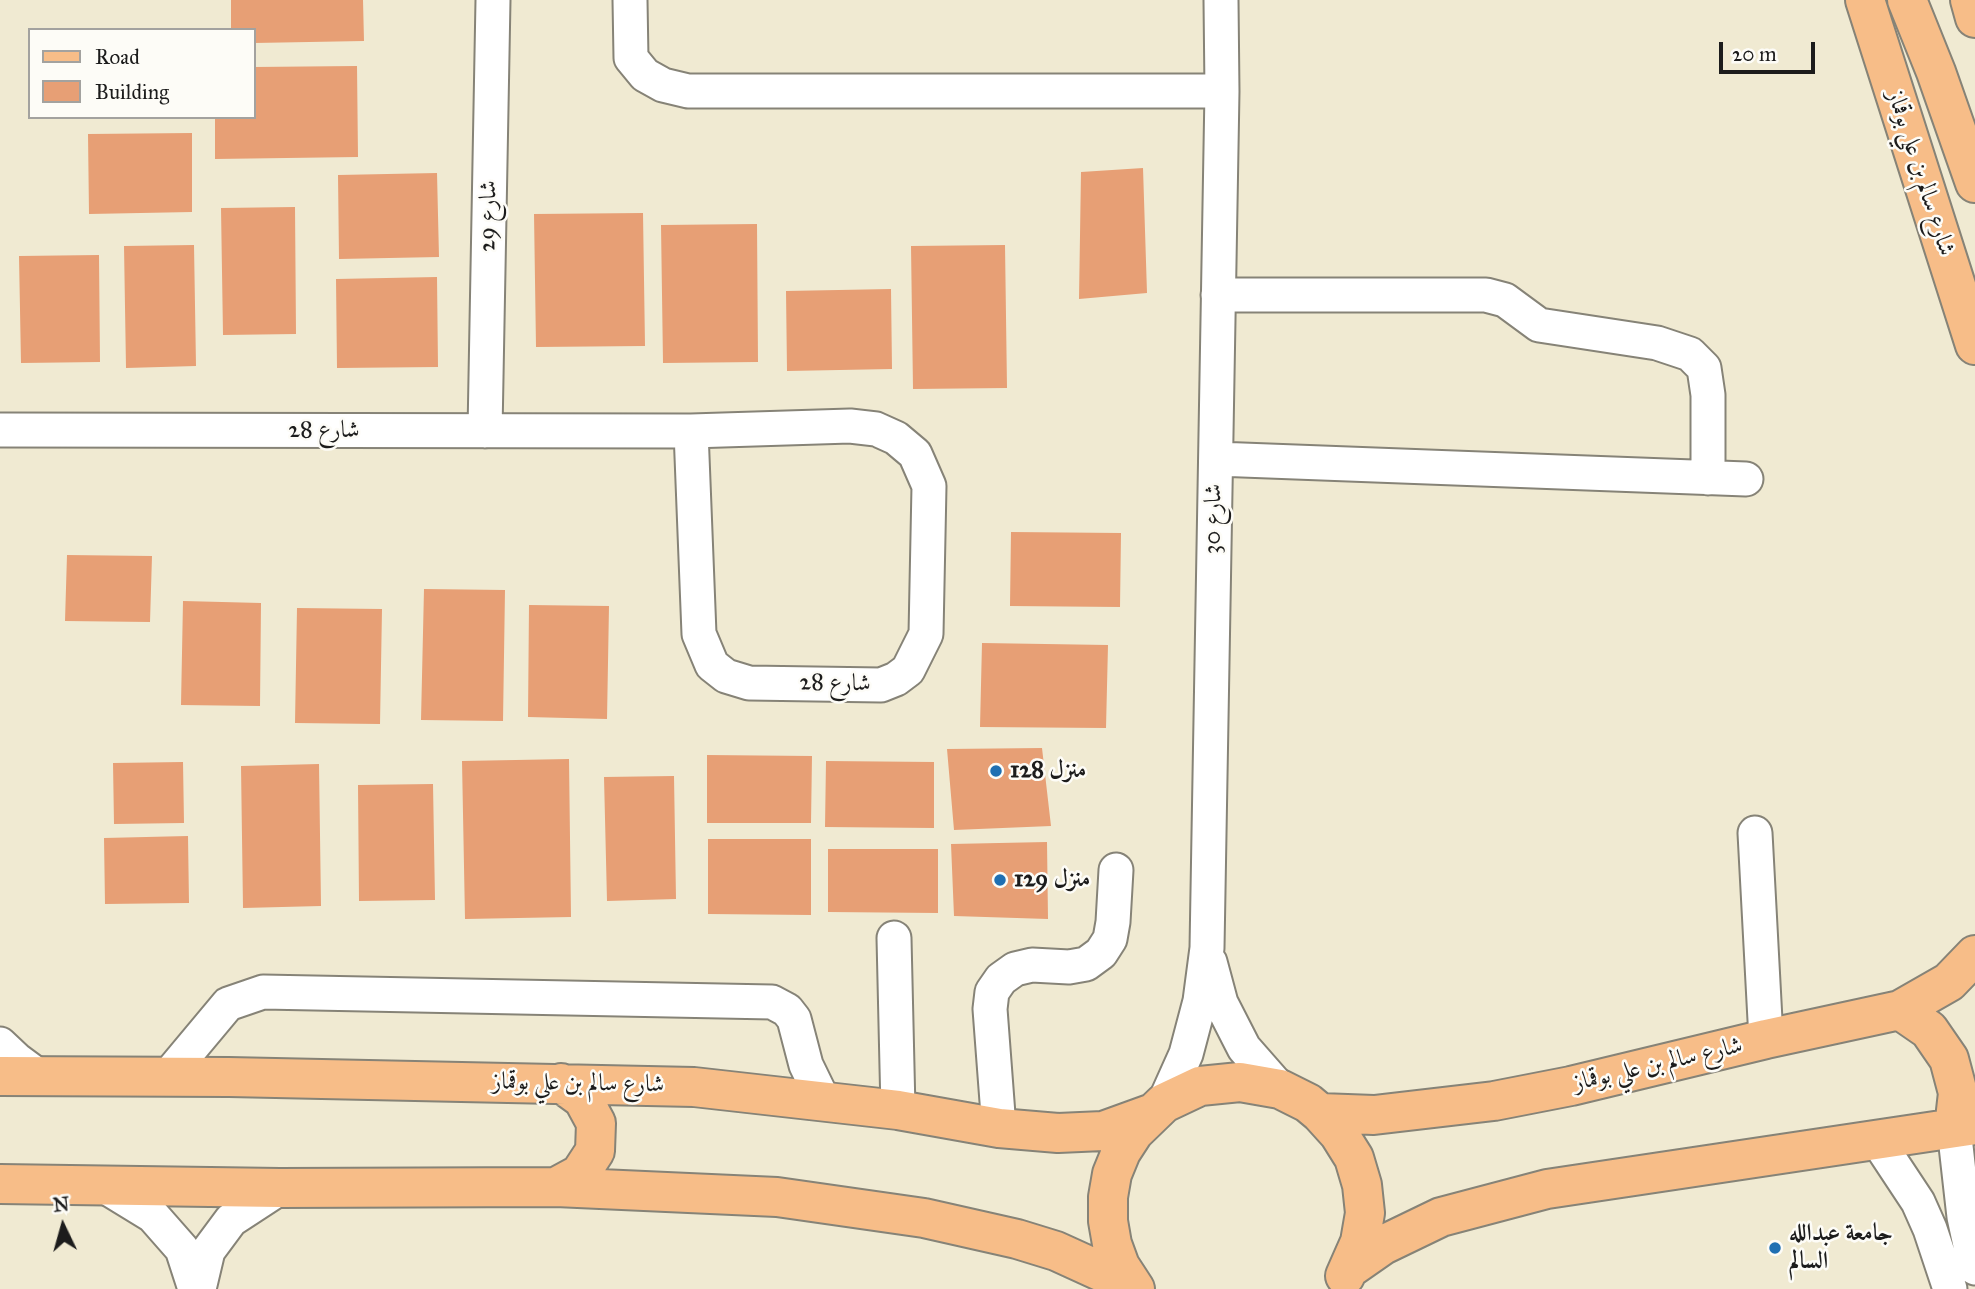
<!DOCTYPE html>
<meta charset="utf-8">
<style>
body{margin:0}
#map{position:relative;width:1975px;height:1289px;overflow:hidden;background:#f0ead2;font-family:"IM FELL Great Primer",serif}
canvas{display:block}
.legend{position:absolute;left:28px;top:28px;width:228px;height:91px;box-sizing:border-box;background:#fdfcf7;border:2px solid #a3a29f;margin:0;padding:9px 12px;list-style:none;font-size:21px;color:#1c1c1c}
.legend li{display:flex;align-items:center;gap:14px;height:35px}
.legend b{width:35px;border:2px solid #a3a29f}
.north{position:absolute;left:28px;top:1191px;width:70px;height:70px;-webkit-text-stroke:5px #fdfcf7;paint-order:stroke;rotate:355deg;font-size:19px;font-weight:700;line-height:28px;text-align:center;color:#1c1c1c}
.north::after{content:'';display:block;margin:auto;width:24px;height:32px;background:#1c1c1c;clip-path:polygon(50% 0,100% 100%,50% 72%,0 100%)}
.scale{position:absolute;left:1719px;top:42px;width:96px;height:32px;box-sizing:border-box;border:4px solid #1c1c1c;border-top:0;padding-left:9px;font-size:21px;line-height:24px;white-space:nowrap;color:#1c1c1c;-webkit-text-stroke:5px #fdfcf7;paint-order:stroke}
</style>
<div id="map">
<canvas width="1975" height="1289"></canvas>
<ul class="legend">
<li><b style="height:9px;background:#f7bd88"></b>Road</li>
<li><b style="height:19px;background:#e79f75"></b>Building</li>
</ul>
<div class="north">N</div>
<div class="scale">20 m</div>
</div>
<script>
const ctx = document.querySelector('canvas').getContext('2d');
ctx.lineJoin = 'round';
function paint(path, color) { ctx.fillStyle = color; ctx.fill(path, 'evenodd'); }
const poly = rows => new Path2D(rows.map(r => 'M' + r).join(''));
function strokePath(path, color, width, dash) { ctx.strokeStyle = color; ctx.lineWidth = width; ctx.lineCap = dash ? 'butt' : 'round'; ctx.setLineDash(dash || []); ctx.stroke(path); }
function drawText(font, color, halo, rows, align = 'center') {
  ctx.font = font + ' "IM FELL Great Primer",Amiri,serif'; ctx.lineWidth = 5; ctx.setLineDash([]); ctx.textBaseline = 'middle'; ctx.strokeStyle = halo; ctx.fillStyle = color; for (const [text, x, y, turn = 0] of rows) {
    ctx.save(); ctx.translate(x, y); ctx.rotate((+turn || 0) * Math.PI / 180); ctx.textAlign = isNaN(turn) ? turn : align; if (halo) ctx.strokeText(text, 0, 0); ctx.fillText(text, 0, 0); ctx.restore();
  }
}
const building = poly([
 [231,0,363,0,364,41,254,43,254,30,231,30],
 [357,66,358,157,215,159,215,117,254,117,254,67],
 [192,133,192,212,89,214,88,134],
 [1143,168,1147,293,1079,299,1081,172],
 [437,173,439,257,339,259,338,175],
 [295,207,296,334,223,335,221,208],
 [643,213,645,346,536,347,534,214],
 [757,224,758,362,663,363,661,225],
 [194,245,196,366,126,368,124,246],
 [1005,245,1007,388,913,389,911,246],
 [99,255,100,362,21,363,19,256],
 [437,277,438,367,337,368,336,279],
 [891,289,892,369,787,371,786,291],
 [1011,532,1121,533,1120,607,1010,606],
 [67,555,152,556,150,622,65,621],
 [424,589,505,590,503,721,421,720],
 [183,601,261,603,260,706,181,705],
 [529,605,609,606,607,719,528,717],
 [297,608,382,609,380,724,295,723],
 [982,643,1108,645,1106,728,980,727],
 [1042,748,1051,826,954,830,947,749],
 [707,755,812,756,811,823,707,823],
 [569,759,571,917,465,919,462,761],
 [826,761,934,762,934,828,825,827],
 [183,762,184,823,114,824,113,763],
 [319,764,321,906,243,908,241,766],
 [674,776,676,899,607,901,604,777],
 [433,784,435,900,359,901,358,785],
 [188,836,189,903,105,904,104,838],
 [708,839,811,839,811,915,708,914],
 [1047,842,1048,919,954,916,951,844],
 [828,849,938,849,938,913,828,912]
]);
const minor = poly([
 [630,0,631,58,645,75,663,85,688,91,1222,91,1221,0],
 [1218,295,1486,295,1505,300,1539,325,1657,343,1690,354,1704,368,1708,395,1708,478],
 [0,430,691,431,850,426,876,429,896,438,915,454,929,486,926,634,908,670,896,679,881,685,749,683,726,676,712,665,699,634,691,431],
 [485,431,493,0],
 [1216,459,1746,479],
 [1755,833,1766,1039],
 [894,938,898,1110],
 [1210,962,1221,1003,1244,1048,1280,1089],
 [0,1044,17,1060,40,1077],
 [167,1077,228,1004,263,992,772,1002,787,1010,794,1019,806,1065,824,1102],
 [1164,1103,1186,1054,1200,1001,1207,948,1222,91],
 [999,1128,990,1009,992,992,1001,979,1015,969,1032,965,1069,967,1086,964,1101,953,1110,939,1113,922,1116,870],
 [1954,1128,1964,1217,1975,1268],
 [1877,1140,1918,1202,1930,1229,1950,1289],
 [104,1186,153,1216,182,1249,195,1289],
 [199,1289,208,1251,231,1220,280,1188]
]);
const major = poly([
 [1865,0,1975,345],
 [1900,1010,1929,1030,1949,1059,1958,1093,1954,1128],
 [0,1076,229,1077,694,1087,898,1110,999,1128,1058,1133,1103,1131,1150,1114],
 [1320,1113,1374,1115,1494,1101,1571,1086,1766,1039,1900,1010,1949,982,1975,955],
 [0,1184,280,1188,556,1187,777,1197,924,1218,1017,1239,1056,1251,1133,1286],
 [556,1187,580,1174,595,1151,596,1123,583,1099,561,1083],
 [1350,1268,1383,1245,1441,1217,1547,1189,1975,1125],
 [1135,1289,1120,1266,1112,1244,1108,1221,1108,1197,1112,1174,1121,1152,1134,1132,1164,1103,1200,1086,1240,1082,1280,1089,1308,1103,1320,1113,1339,1134,1354,1158,1362,1185,1365,1213,1360,1242,1345,1276]
]);
const highway = poly([
 [1907,0,1936,72,1975,183],
 [1970,0,1975,18]
]);
const markers = [
 [996,771,7,"#1f6fb2"],
 [1000,880,7,"#1f6fb2"],
 [1775,1248,7,"#1f6fb2"]
];
const streetNames = [
 ["شارع سالم بن علي بوقماز",1920,173,72],
 ["شارع 29",489,216,-89],
 ["شارع 28",324,431],
 ["شارع 30",1214,519,-89],
 ["شارع 28",835,684,1],
 ["شارع سالم بن علي بوقماز",1658,1065,-13],
 ["شارع سالم بن علي بوقماز",578,1084,1]
];
const poiNames = [
 ["منزل 128",1010,771],
 ["منزل 129",1014,880],
 ["جامعة عبدالله",1789,1234],
 ["السالم",1789,1262]
];
paint(building, '#e79f75');
strokePath(minor, '#868377', 37);
strokePath(major, '#868377', 42);
strokePath(highway, '#868377', 42);
strokePath(minor, '#fff', 33);
strokePath(major, '#f7bd88', 38);
strokePath(highway, '#f7bd88', 38);
for (const [x, y, r, color] of markers) { const dot = new Path2D(); dot.arc(x, y, r, 0, 2 * Math.PI); ctx.fillStyle = color; ctx.fill(dot); strokePath(dot, '#fdfcf7', 2.5); }
drawText('24px', '#1c1c1c', '#fdfcf7', streetNames);
drawText('bold 24px', '#1c1c1c', '#fdfcf7', poiNames, 'left');
</script>
